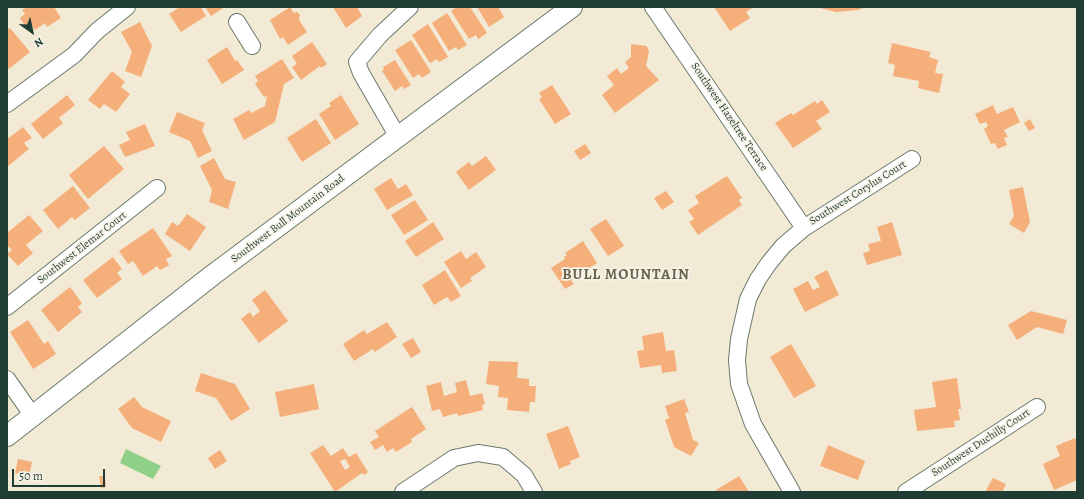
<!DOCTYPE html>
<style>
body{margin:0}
#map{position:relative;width:1084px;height:499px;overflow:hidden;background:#f3ead5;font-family:Alegreya,serif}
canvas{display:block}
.frame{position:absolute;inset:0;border:8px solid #1f3d34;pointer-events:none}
.north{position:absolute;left:12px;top:12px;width:40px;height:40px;-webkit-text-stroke:3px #f7f3e8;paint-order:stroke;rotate:147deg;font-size:11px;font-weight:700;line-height:16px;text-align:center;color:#1f3d34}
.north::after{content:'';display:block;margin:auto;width:14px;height:18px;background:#1f3d34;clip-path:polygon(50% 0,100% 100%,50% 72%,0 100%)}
.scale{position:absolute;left:12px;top:469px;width:93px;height:18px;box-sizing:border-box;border:2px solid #1f3d34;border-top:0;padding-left:5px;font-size:12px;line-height:14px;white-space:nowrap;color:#1f3d34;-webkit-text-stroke:3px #f7f3e8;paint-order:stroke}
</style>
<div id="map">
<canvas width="1084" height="499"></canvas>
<div class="frame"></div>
<div class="north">N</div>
<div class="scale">50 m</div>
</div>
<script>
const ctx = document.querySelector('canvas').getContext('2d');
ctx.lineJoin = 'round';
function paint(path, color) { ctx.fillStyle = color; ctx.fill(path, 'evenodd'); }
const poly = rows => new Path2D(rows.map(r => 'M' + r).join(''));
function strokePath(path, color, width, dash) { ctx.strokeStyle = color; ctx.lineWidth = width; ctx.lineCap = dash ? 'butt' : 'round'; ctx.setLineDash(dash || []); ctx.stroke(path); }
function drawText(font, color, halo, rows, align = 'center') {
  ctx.font = font + ' Alegreya,serif'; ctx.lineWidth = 3.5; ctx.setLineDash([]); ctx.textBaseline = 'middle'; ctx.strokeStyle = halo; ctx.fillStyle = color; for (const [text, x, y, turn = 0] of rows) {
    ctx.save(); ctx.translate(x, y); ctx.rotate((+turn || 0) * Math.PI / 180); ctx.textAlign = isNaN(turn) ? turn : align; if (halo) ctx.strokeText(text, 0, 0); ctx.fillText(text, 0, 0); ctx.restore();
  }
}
const green = poly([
 [126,449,161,466,153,479,120,463]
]);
const building = poly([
 [27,7,54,7,61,18,47,27,45,23,35,30,32,26,27,29,20,18,25,14,22,10],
 [180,7,201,7,206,16,181,32,169,14],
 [205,7,225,7,211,16],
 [290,7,294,13,297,12,300,15,299,20,307,32,288,45,283,37,280,39,270,20],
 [333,7,357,7,362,16,346,28],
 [457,7,470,7,487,33,478,39,476,35,469,39,451,11],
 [477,7,498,7,504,17,489,27],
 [714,7,754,7,746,12,750,18,730,31],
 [816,7,866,7,858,10,836,12],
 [447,13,467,45,458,50,456,47,449,51,432,23],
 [140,22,152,46,141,77,125,71,132,52,121,32],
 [428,24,448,57,439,62,437,59,430,63,412,35],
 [10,28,30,52,9,69,7,66,7,30],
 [411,40,431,72,422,78,419,74,413,78,395,50],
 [312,42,327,64,321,68,320,66,301,80,292,67,297,64,292,56],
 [892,43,931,52,929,57,938,60,935,73,943,74,939,93,918,88,919,81,893,76,895,65,888,63],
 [631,44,647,46,649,52,646,66,659,80,615,113,602,95,614,85,607,76,617,68,621,74,629,68,625,62,631,57],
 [227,47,235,61,237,60,244,70,222,84,207,60],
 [282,59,294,78,284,84,275,122,244,140,233,119,249,110,251,113,265,106,267,96,264,97,255,84,258,81,255,76],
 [395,60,411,85,404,89,402,86,395,91,382,71,384,69,383,67],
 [112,71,125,82,121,87,130,94,116,112,104,104,100,109,88,100],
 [552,85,571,114,555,124,539,99,542,97,539,93],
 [67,95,75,105,59,118,63,123,43,139,31,124],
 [341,95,359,124,335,140,319,114,331,106,329,103],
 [822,100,830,112,816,121,822,129,793,148,775,123,791,113,793,115,815,101,817,104],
 [993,105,997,114,1013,107,1020,122,1004,130,1008,137,1004,138,1007,145,998,149,995,143,991,144,984,129,988,126,986,122,980,124,975,114],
 [177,112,205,123,202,130,212,151,198,158,190,141,169,132],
 [316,119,331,143,302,162,287,138],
 [1030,119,1035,128,1029,131,1024,123],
 [145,124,155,146,125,157,119,145,130,140,126,132],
 [23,127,32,138,24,143,29,149,7,167,7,139],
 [585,144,591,153,580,160,574,151],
 [104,146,124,169,88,199,69,175],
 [486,156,496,170,469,190,456,172,469,162,472,166],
 [214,158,225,179,236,182,228,209,209,202,212,190,200,166],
 [727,176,742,198,739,200,742,205,698,235,689,222,694,219,688,210,699,203,695,196],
 [391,178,398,189,406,184,413,195,387,210,374,189],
 [73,186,90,208,75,220,72,217,58,229,43,210],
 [1023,187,1030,222,1024,233,1009,224,1014,216,1009,190],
 [666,191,674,202,662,210,654,198],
 [415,200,428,220,404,235,391,215],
 [187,214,206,227,190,251,165,234,172,222,178,226],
 [29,215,43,231,26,245,33,253,18,266,7,254,12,250,7,245,7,233],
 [606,219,624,246,608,256,590,229],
 [433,222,444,239,416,257,405,241],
 [892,222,902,255,867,265,863,253,870,251,868,244,881,241,877,227],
 [153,228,172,256,166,259,169,265,160,270,157,266,143,276,133,261,128,264,119,251],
 [583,241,597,263,571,280,574,284,565,289,551,268,565,259,564,257,567,255,565,253],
 [461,251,466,259,476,252,486,267,470,278,472,281,461,288,444,262],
 [113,257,122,269,117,273,122,279,97,298,83,280],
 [445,270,461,296,451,302,447,297,434,305,422,285],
 [827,270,839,295,805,312,793,289,808,281,813,290,820,287,814,277],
 [70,287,82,303,78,307,82,312,58,332,41,310],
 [265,290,288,321,259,343,241,319,250,312,253,317,260,311,252,300],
 [1031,311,1067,320,1063,334,1037,327,1017,340,1008,325],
 [28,320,44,344,48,341,56,354,33,369,10,332],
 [387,322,397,337,375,352,373,349,354,361,343,344,364,330,367,334],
 [663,332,666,351,674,350,677,371,662,373,661,365,640,368,637,351,644,350,642,336],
 [413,338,421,352,411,358,402,344],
 [791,344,816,386,794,398,770,357],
 [489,361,518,362,517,378,529,379,529,386,536,386,535,402,530,402,529,412,507,410,508,398,498,397,499,386,486,384],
 [201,373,235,384,250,409,231,421,216,398,195,391],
 [957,378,961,409,958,409,960,420,954,421,955,427,917,431,914,410,936,407,932,382],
 [466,380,470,396,482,393,485,404,482,405,483,410,458,416,457,413,443,417,440,409,432,411,426,386,441,382,444,396,457,392,455,383],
 [314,384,319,409,280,417,275,392],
 [134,397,142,407,171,421,161,442,132,428,118,409],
 [684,399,689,412,685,413,693,440,699,443,691,456,674,447,665,420,669,418,665,406],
 [412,407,426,429,411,439,412,442,396,452,393,448,387,452,383,445,375,450,370,442,379,437,375,431],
 [568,426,580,457,570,461,571,464,559,469,546,434],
 [1075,438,1077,442,1077,480,1054,490,1043,464,1060,456,1056,446],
 [323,445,331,456,343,448,349,457,356,453,368,472,364,475,362,473,335,492,310,453],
 [345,459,350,467,345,470,340,461],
 [828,445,865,461,858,480,820,466],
 [220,450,227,461,215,469,208,458],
 [18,459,32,462,29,476,15,473],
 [99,476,105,476,106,487,101,488],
 [739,476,749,492,717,492,716,490],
 [993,478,1006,484,1002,492,985,492]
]);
const minor = poly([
 [653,7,804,228],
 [237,22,252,46],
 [7,104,74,55,97,31,127,7],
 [398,137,361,73,357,62,380,35,410,7],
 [7,307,157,188],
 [7,379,33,416],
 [403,492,454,458,478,453,503,457,524,475,534,492],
 [792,492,753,424,739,384,737,360,739,339,748,299,758,279,769,263,783,246,804,228,912,159],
 [906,492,1037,407]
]);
const major = poly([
 [7,436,214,274,572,7]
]);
const streetNames = [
 ["Southwest Hazeltree Terrace",729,117,56],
 ["Southwest Corylus Court",858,193,-32],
 ["Southwest Bull Mountain Road",288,219,-37],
 ["Southwest Elemar Court",82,248,-38],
 ["Southwest Duchilly Court",981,443,-33]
];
const districtNames = [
 ["BULL MOUNTAIN",626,275]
];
paint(green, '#8fd189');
paint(building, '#f5af7b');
strokePath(minor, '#697a6c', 18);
strokePath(major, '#697a6c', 22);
strokePath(minor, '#fff', 16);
strokePath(major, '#fff', 20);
drawText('11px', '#1f3d34', '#f7f3e8', streetNames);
ctx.letterSpacing = '1px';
drawText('bold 15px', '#6a654d', '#f7f3e8', districtNames);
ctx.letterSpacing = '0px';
</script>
